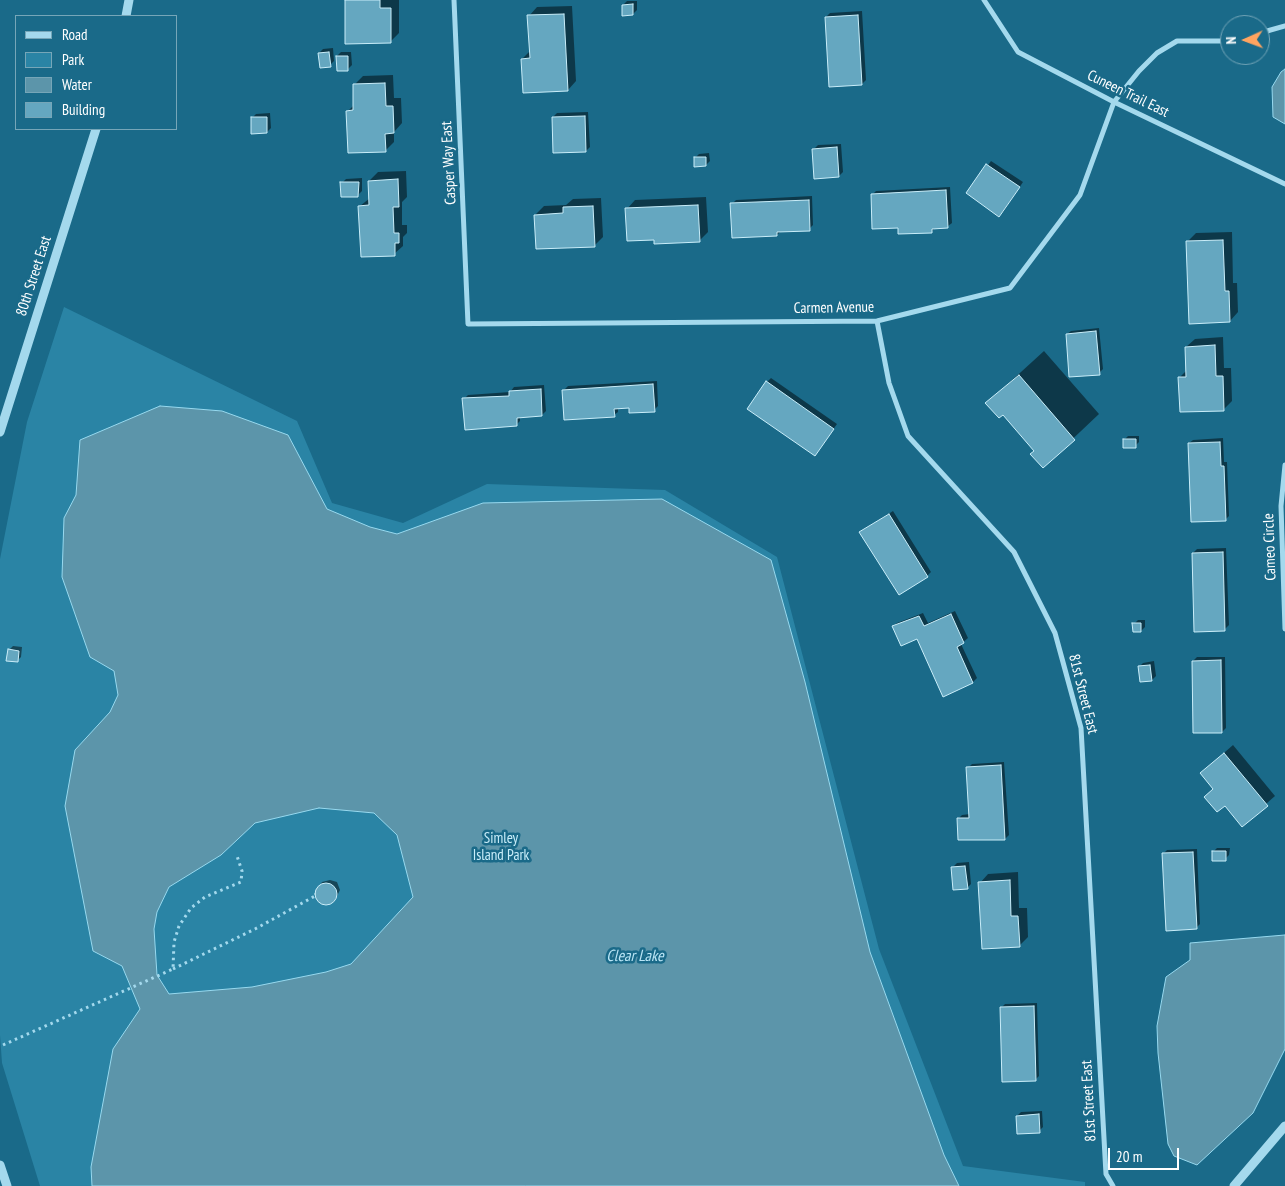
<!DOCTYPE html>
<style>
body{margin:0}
#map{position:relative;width:1285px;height:1186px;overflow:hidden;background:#1a6a89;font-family:"PT Sans Narrow",sans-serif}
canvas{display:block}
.legend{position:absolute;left:15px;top:15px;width:162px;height:115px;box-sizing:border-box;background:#1a6a89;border:1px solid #76a6b8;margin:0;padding:6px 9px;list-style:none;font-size:15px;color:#fff}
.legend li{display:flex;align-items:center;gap:10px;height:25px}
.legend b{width:25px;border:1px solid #76a6b8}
.north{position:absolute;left:1220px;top:15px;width:50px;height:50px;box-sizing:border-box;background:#1a6a89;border:1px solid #76a6b8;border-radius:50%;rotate:268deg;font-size:14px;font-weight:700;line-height:20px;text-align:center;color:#fff}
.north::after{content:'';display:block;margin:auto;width:18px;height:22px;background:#ffa460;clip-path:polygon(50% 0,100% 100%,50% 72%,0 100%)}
.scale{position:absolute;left:1108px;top:1148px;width:71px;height:22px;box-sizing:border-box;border:2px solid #fff;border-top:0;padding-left:6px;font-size:15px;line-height:18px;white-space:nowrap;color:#fff;-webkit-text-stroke:4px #1a6a89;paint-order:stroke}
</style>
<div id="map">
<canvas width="1285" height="1186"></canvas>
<ul class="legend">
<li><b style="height:6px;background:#a4d9ed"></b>Road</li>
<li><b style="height:14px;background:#2a84a5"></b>Park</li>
<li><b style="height:14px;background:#5c95aa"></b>Water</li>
<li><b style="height:14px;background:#65a7c0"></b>Building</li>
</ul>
<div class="north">N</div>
<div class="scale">20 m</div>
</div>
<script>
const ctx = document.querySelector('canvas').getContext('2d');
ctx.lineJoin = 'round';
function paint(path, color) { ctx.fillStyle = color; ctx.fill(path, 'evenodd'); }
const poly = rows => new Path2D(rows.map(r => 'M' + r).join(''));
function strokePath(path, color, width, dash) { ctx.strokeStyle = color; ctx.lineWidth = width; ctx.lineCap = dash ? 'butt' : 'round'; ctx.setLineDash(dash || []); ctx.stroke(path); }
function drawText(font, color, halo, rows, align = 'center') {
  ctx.font = font + ' "PT Sans Narrow",sans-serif'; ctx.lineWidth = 5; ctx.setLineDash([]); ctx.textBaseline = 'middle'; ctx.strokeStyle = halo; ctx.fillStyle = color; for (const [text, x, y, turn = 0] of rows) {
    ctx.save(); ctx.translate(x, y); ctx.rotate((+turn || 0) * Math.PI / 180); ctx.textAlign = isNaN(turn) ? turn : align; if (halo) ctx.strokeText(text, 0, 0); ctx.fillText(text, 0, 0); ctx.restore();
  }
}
const green = poly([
 [64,307,297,421,332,503,403,523,487,484,665,490,777,557,879,949,963,1166,1085,1182,1085,1186,40,1186,2,1063,0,1035,0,559,27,422]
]);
const water = poly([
 [1285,69,1285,124,1273,117,1272,87,1281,72,1285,69],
 [160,406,222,411,288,435,327,509,370,527,397,534,483,503,662,499,771,560,805,682,870,952,944,1155,959,1186,92,1186,91,1167,113,1049,140,1009,122,966,93,951,65,806,75,750,110,712,118,695,114,671,90,657,62,577,64,518,76,495,80,440,160,406],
 [319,808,374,813,397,835,413,897,351,964,326,972,252,987,169,994,157,975,154,929,157,912,169,887,221,855,255,823,319,808],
 [1285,935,1285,1049,1253,1113,1197,1165,1174,1156,1168,1144,1158,1053,1157,1026,1166,977,1190,960,1190,943,1285,935]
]);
const shadow = poly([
 [346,0,399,0,399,33,390,42],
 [627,1,637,1,637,10,633,14,623,5],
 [572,6,576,81,568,90,522,59,531,50,529,16,537,7],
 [862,11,866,80,862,84,826,17,830,13],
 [333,48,334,61,330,65,319,53,323,49],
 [341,52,351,52,352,65,348,69,337,56],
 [393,75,394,98,401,98,402,123,394,132,394,142,386,150,348,111,355,104,354,85,363,76],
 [588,112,590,147,586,151,553,117,557,113],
 [270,113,271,128,267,132,252,118,256,114],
 [841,144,843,172,839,176,814,149,818,145],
 [709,153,710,161,706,165,695,158,699,154],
 [991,161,1023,182,1003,212,968,193],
 [406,171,407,197,402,202,402,225,407,225,407,233,403,237,403,246,394,254,360,206,370,198,369,181,378,172],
 [362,178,362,191,358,195,342,183,346,179],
 [950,187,952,223,948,226,936,227,932,231,899,226,872,195,876,191],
 [812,196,813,225,809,229,781,231,777,235,732,204,736,200],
 [706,197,708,232,699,241,655,238,627,209,635,200],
 [601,198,603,237,595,245,535,215,544,206,566,205,573,199],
 [1232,232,1233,283,1237,283,1238,312,1230,321,1187,242,1196,233],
 [1099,328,1103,369,1099,373,1067,334,1071,331],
 [1223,337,1224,368,1231,368,1232,401,1223,410,1179,378,1187,370,1186,347,1195,339],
 [1044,351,1099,414,1043,467,1036,451,1003,413,987,403],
 [771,378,837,424,815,455,767,382],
 [657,381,658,406,654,410,630,407,618,408,618,412,614,415,564,390,568,386],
 [544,385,546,411,542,415,520,416,520,421,516,425,464,399,468,395,510,392,514,387],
 [1128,436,1139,436,1139,442,1135,446,1124,440],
 [1223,438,1224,462,1227,462,1229,516,1225,520,1189,443,1193,440],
 [893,511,931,572,927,576,861,532],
 [1226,548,1229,625,1225,629,1193,553,1197,549],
 [955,611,968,638,961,644,977,678,973,682,917,637,893,626,897,623,923,613,928,623],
 [1138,620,1145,620,1145,627,1141,631,1134,624],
 [13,646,22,647,21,657,17,661,9,650],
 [1197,657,1225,657,1226,728,1222,732,1193,661],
 [1154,661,1156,676,1152,680,1139,667,1143,663],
 [1233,745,1275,796,1242,825,1201,773],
 [1004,762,1009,835,1005,839,958,819,962,815,970,814,968,768,972,764],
 [1217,848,1230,848,1229,855,1225,859,1213,852],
 [1197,849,1200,924,1196,928,1163,854,1167,850],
 [969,862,971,884,967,888,953,867,957,863],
 [1018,872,1019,908,1027,908,1028,937,1019,946,980,883,988,874],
 [330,880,337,882,340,890,334,902,325,905,318,901,315,893,322,882],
 [1037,1003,1039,1076,1035,1080,1001,1008,1005,1004],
 [1042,1111,1043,1127,1039,1131,1017,1116,1021,1112]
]);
const building = poly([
 [345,0,380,0,380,8,391,8,391,43,345,44,345,0],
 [633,4,633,15,622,16,622,5,633,4],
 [564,14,568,91,523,93,521,59,530,58,527,15,564,14],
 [858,15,862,85,829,87,825,17,858,15],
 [329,52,331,67,320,68,318,53,329,52],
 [336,56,348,56,348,71,337,71,336,56],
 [385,83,386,106,393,106,394,133,385,134,386,152,348,153,346,111,353,110,353,84,385,83],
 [585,116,586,152,553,153,552,117,585,116],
 [251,117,267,117,267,133,251,134,251,117],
 [837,147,839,177,814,179,812,149,837,147],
 [694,157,706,157,706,166,694,167,694,157],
 [986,164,1020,187,999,217,966,193,986,164],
 [398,179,399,207,393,207,394,233,399,233,399,243,395,243,395,256,361,257,358,206,369,205,368,181,398,179],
 [340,182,359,182,358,197,341,197,340,182],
 [946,190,948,228,932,229,932,233,898,234,898,228,872,229,871,194,946,190],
 [809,200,810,231,777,232,777,236,732,238,730,203,809,200],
 [698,205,700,242,654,244,654,240,627,241,625,208,698,205],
 [593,206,595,247,536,249,534,215,563,213,563,207,593,206],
 [1223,240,1225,291,1229,291,1230,322,1189,324,1186,241,1223,240],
 [1096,331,1100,375,1069,377,1066,334,1096,331],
 [1215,345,1216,376,1223,376,1224,411,1180,412,1178,377,1186,377,1185,347,1215,345],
 [1019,375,1075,440,1043,468,1030,454,1034,451,1003,415,999,418,985,403,1019,375],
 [766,381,834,429,815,456,747,409,766,381],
 [653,384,655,412,629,413,629,408,614,409,615,417,564,420,562,390,653,384],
 [541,389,542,416,517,418,517,426,465,430,462,398,509,396,509,391,541,389],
 [1123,439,1136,439,1136,448,1123,448,1123,439],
 [1220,442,1221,466,1224,466,1226,521,1191,522,1188,443,1220,442],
 [889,514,928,577,899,595,859,532,889,514],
 [1223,552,1225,631,1194,632,1192,553,1223,552],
 [951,614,964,643,957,647,973,683,943,697,917,639,901,646,892,626,919,616,924,626,951,614],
 [1132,623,1141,623,1141,632,1133,632,1132,623],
 [8,649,19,651,18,662,6,661,8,649],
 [1221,660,1222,733,1193,733,1192,661,1221,660],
 [1150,665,1152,681,1140,682,1138,666,1150,665],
 [1224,753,1268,806,1242,827,1225,806,1217,812,1204,797,1213,789,1200,773,1224,753],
 [1001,765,1005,840,958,840,957,818,969,818,966,767,1001,765],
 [1212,851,1226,851,1226,861,1212,861,1212,851],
 [1193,852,1197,929,1166,931,1162,853,1193,852],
 [965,866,968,889,953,890,951,867,965,866],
 [1010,880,1011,916,1018,916,1020,947,982,949,978,882,1010,880],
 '315 894a11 11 0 1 1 22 0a11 11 0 1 1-22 0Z',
 [1034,1006,1036,1081,1002,1082,1000,1007,1034,1006],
 [1039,1114,1040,1133,1017,1134,1016,1116,1039,1114]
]);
const path = poly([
 [173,969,255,929,315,896],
 [3,1045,173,969,174,942,179,926,191,908,205,897,241,882,242,871,237,856]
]);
const minor = poly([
 [454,0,468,324,877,321,1010,288,1080,195,1114,102,1139,71,1157,53,1177,41,1230,41],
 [984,0,1018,52,1114,102,1285,184],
 [1260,33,1285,26],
 [877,321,889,383,908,436,1014,552,1055,633,1081,728,1106,1174,1113,1186],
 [1285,465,1281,506,1285,629]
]);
const tertiary = poly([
 [126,16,129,0],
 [0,432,96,129],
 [0,1165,7,1186],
 [1234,1186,1285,1126]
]);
const streetNames = [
 ["Cuneen Trail East",1128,94,26],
 ["Casper Way East",449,163,-93],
 ["80th Street East",34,276,-72],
 ["Carmen Avenue",834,308,-1],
 ["Cameo Circle",1270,547,-92],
 ["81st Street East",1083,694,76],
 ["81st Street East",1089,1101,-93]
];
const parkNames = [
 ["Simley",501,839],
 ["Island Park",501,856]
];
const waterNames = [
 ["Clear Lake",635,956]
];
paint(green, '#2a84a5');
paint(water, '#5c95aa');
strokePath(water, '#97d9ef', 1);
paint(shadow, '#0007');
paint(building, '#65a7c0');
strokePath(building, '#c9edf9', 1);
strokePath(path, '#a4d9ed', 3, [2.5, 4]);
strokePath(minor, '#a4d9ed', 5);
strokePath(tertiary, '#a4d9ed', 9);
drawText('15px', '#fff', '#1a6a89', streetNames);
drawText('15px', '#c9edf9', '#1a6a89', parkNames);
drawText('italic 16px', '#bbe6f6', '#1a6a89', waterNames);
</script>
